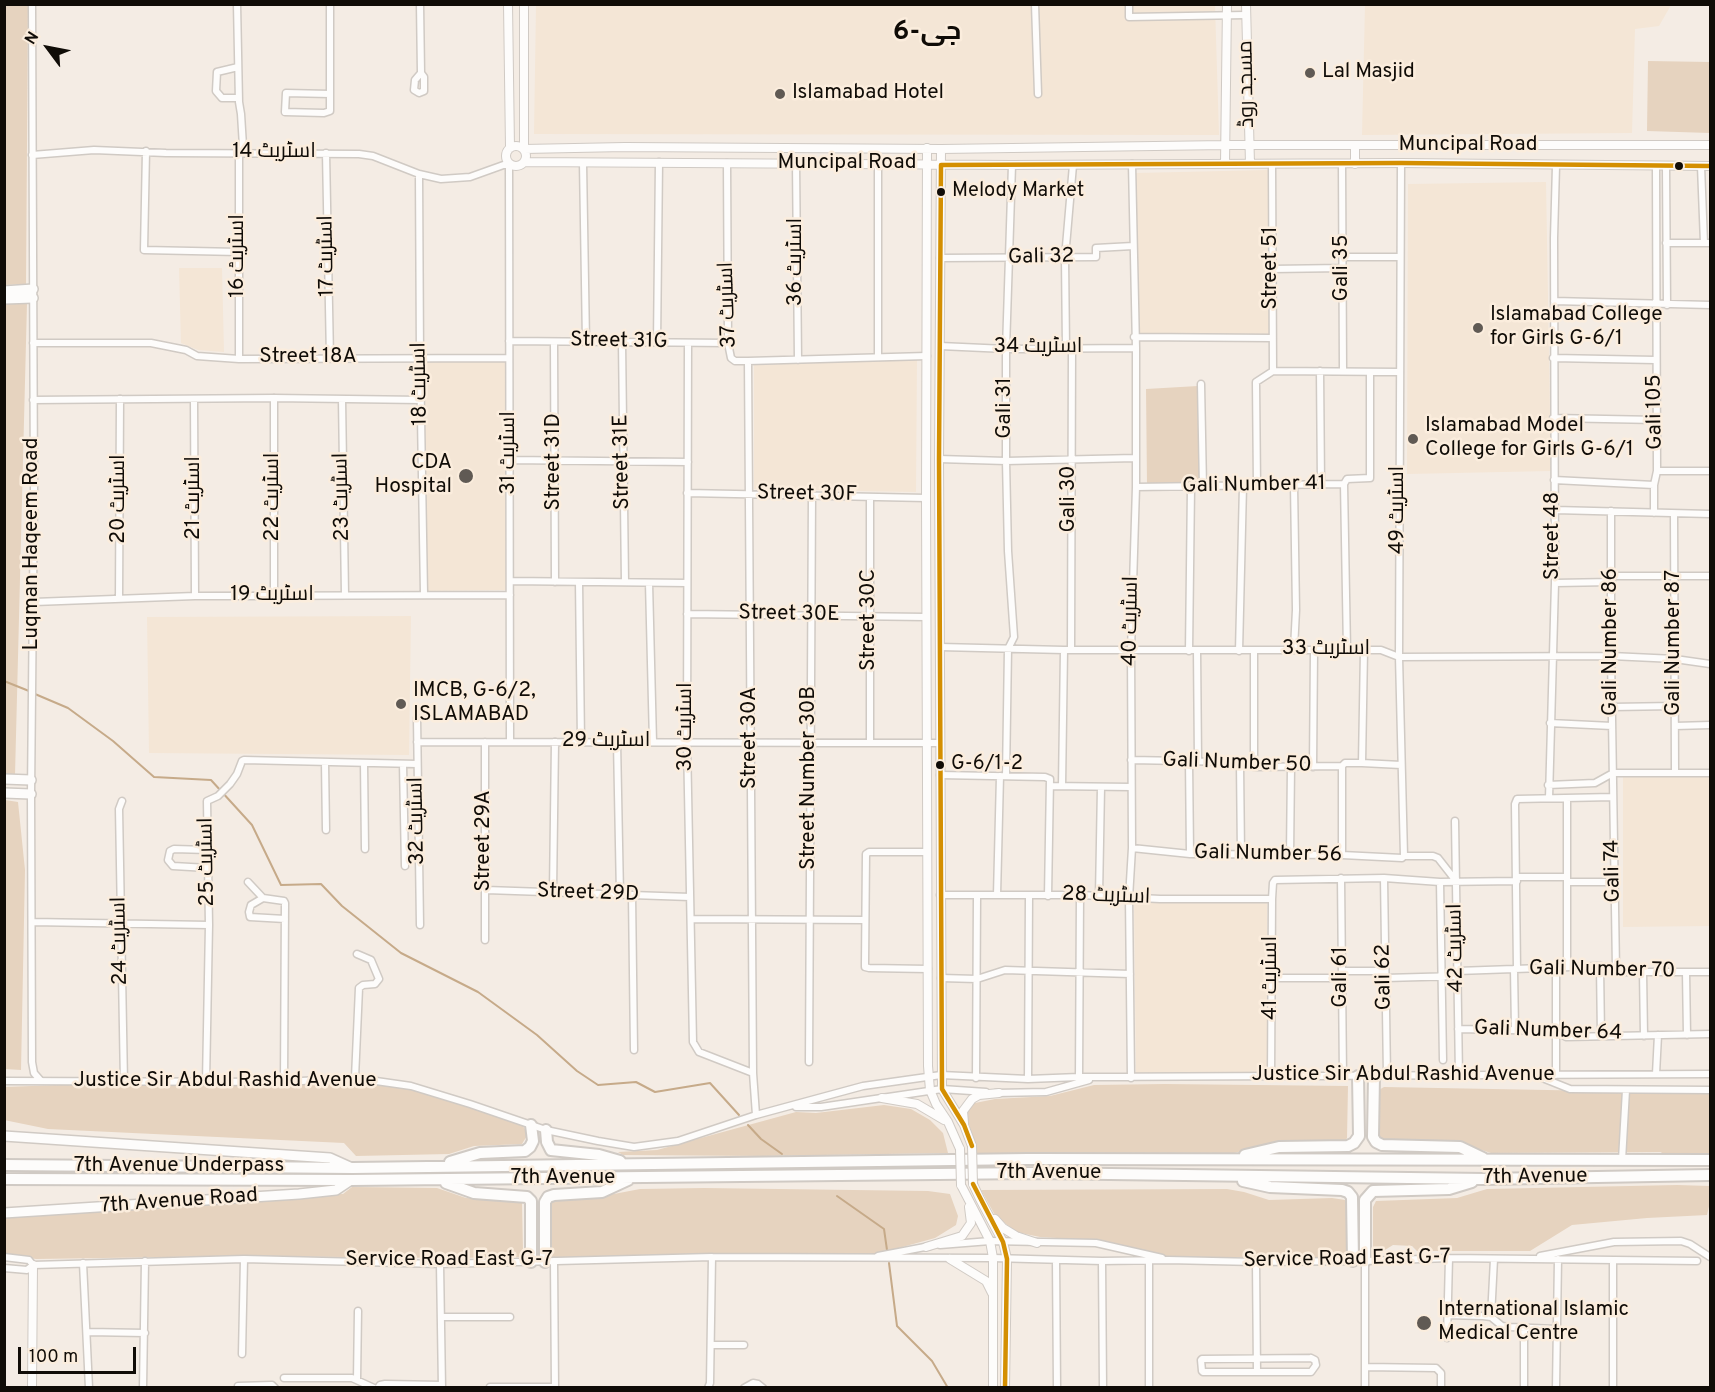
<!DOCTYPE html>
<meta charset="utf-8">
<style>
body{margin:0}
#map{position:relative;width:1715px;height:1392px;overflow:hidden;background:#f4ece4;font-family:Overpass,sans-serif}
canvas{display:block}
.frame{position:absolute;inset:0;border:6px solid #100c07;pointer-events:none}
.north{position:absolute;left:18px;top:18px;width:60px;height:60px;-webkit-text-stroke:4px #fbeddd;paint-order:stroke;rotate:302deg;font-size:16px;font-weight:700;line-height:24px;text-align:center;color:#100c07}
.north::after{content:'';display:block;margin:auto;width:21px;height:27px;background:#100c07;clip-path:polygon(50% 0,100% 100%,50% 72%,0 100%)}
.scale{position:absolute;left:18px;top:1347px;width:118px;height:27px;box-sizing:border-box;border:3px solid #100c07;border-top:0;padding-left:8px;font-size:18px;line-height:21px;white-space:nowrap;color:#100c07;-webkit-text-stroke:4px #fbeddd;paint-order:stroke}
</style>
<div id="map">
<canvas width="1715" height="1392"></canvas>
<div class="frame"></div>
<div class="north">N</div>
<div class="scale">100 m</div>
</div>
<script>
const ctx = document.querySelector('canvas').getContext('2d');
ctx.lineJoin = 'round';
function paint(path, color) { ctx.fillStyle = color; ctx.fill(path, 'evenodd'); }
const poly = rows => new Path2D(rows.map(r => 'M' + r).join(''));
function strokePath(path, color, width, dash) { ctx.strokeStyle = color; ctx.lineWidth = width; ctx.lineCap = dash ? 'butt' : 'round'; ctx.setLineDash(dash || []); ctx.stroke(path); }
function drawText(font, color, halo, rows, align = 'center') {
  ctx.font = font + ' Overpass,Cairo,sans-serif'; ctx.lineWidth = 5; ctx.setLineDash([]); ctx.textBaseline = 'middle'; ctx.strokeStyle = halo; ctx.fillStyle = color; for (const [text, x, y, turn = 0] of rows) {
    ctx.save(); ctx.translate(x, y); ctx.rotate((+turn || 0) * Math.PI / 180); ctx.textAlign = isNaN(turn) ? turn : align; if (halo) ctx.strokeText(text, 0, 0); ctx.fillText(text, 0, 0); ctx.restore();
  }
}
const built = poly([
 [536,5,1215,5,1219,135,534,134],
 [1365,5,1365,4,1671,5,1659,26,1635,29,1632,133,1362,135],
 [1268,170,1270,335,1137,334,1135,173],
 [1546,182,1551,471,1407,474,1408,184],
 [179,268,222,268,224,352,198,350,181,343],
 [917,359,916,492,754,489,754,365],
 [422,362,507,362,506,590,427,591],
 [411,616,409,755,149,753,147,617],
 [1710,773,1710,926,1623,927,1623,776],
 [1267,902,1268,1072,1136,1074,1134,903]
]);
const green = poly([
 [4,5,28,5,26,284,5,285],
 [1648,61,1710,62,1710,133,1647,131],
 [27,303,15,775,5,775,4,304],
 [1198,386,1201,485,1147,484,1146,389],
 [5,800,18,802,25,870,21,1070,5,1069],
 [373,1080,451,1099,523,1126,528,1134,522,1144,474,1146,449,1154,356,1156,344,1143,48,1129,4,1120,4,1087,142,1082],
 [1165,1084,1348,1086,1347,1138,1344,1143,1266,1145,1226,1155,978,1157,966,1113,970,1104,995,1099,1050,1096,1094,1085],
 [1384,1087,1710,1093,1710,1153,1665,1157,1661,1152,1491,1153,1466,1145,1376,1142,1377,1091],
 [884,1105,911,1109,930,1120,943,1133,948,1153,763,1156,623,1155,618,1152,657,1150,796,1112,816,1113],
 [1677,1185,1710,1186,1710,1202,1707,1215,1647,1218,1572,1225,1530,1251,1417,1251,1412,1246,1393,1245,1380,1253,1373,1249,1373,1207,1376,1201,1457,1198,1487,1189],
 [352,1187,437,1188,466,1198,518,1200,522,1203,523,1251,519,1257,452,1258,236,1256,36,1259,5,1254,5,1218,275,1196,343,1194],
 [704,1188,928,1191,950,1194,958,1216,956,1225,935,1238,866,1257,549,1258,549,1206,554,1199,593,1198,640,1189],
 [1227,1189,1244,1192,1269,1200,1332,1198,1345,1200,1348,1205,1346,1253,1334,1258,1169,1257,1091,1240,1040,1237,1016,1232,995,1215,981,1190]
]);
const stream = poly([
 [4,681,29,691],
 [35,694,68,708,113,741,154,777,211,780,252,825,281,885,321,884,342,906,401,953,478,992,537,1035,577,1071,598,1085,636,1082,655,1092,710,1083,739,1115],
 [748,1125,761,1139,782,1154],
 [837,1196,884,1229,887,1250],
 [889,1263,897,1326,932,1361,948,1388]
]);
const minor = poly([
 [32,4,34,492,31,794,32,1062,34,1073,41,1081],
 [237,4,239,102,241,114,243,146,239,153,239,359],
 [420,4,421,73,424,77,424,91,419,93,414,90,415,80,421,73],
 [1035,4,1038,94],
 [1129,4,1129,17,1246,15],
 [238,67,217,72,216,91,222,98,239,98],
 [330,94,286,93,285,112,324,113,330,111,330,4],
 [146,151,144,250,239,252],
 [326,153,330,358],
 [32,155,94,150,166,153,359,154,373,156,419,174,441,179,470,177,509,163,510,742],
 [583,163,586,342],
 [727,163,728,343,731,358,735,361,748,361,927,356],
 [796,163,798,360],
 [1401,163,1399,657,1404,856],
 [1342,164,1343,371],
 [1272,165,1273,371],
 [1701,166,1704,243],
 [1666,167,1667,305],
 [419,174,420,358,424,594],
 [1666,243,1710,243],
 [1343,257,1400,257],
 [940,258,1096,257,1096,248,1133,246],
 [1272,269,1343,268],
 [1554,301,1710,305],
 [1134,337,1272,338],
 [509,341,728,343],
 [554,342,555,582],
 [622,342,625,582],
 [33,343,151,343,186,350,197,356,239,359,509,358],
 [657,343,659,162],
 [688,343,687,742,693,1042,699,1052,753,1073],
 [940,346,1006,349,1136,348],
 [1066,348,1065,258,1073,165],
 [878,357,878,163],
 [1553,358,1655,360],
 [748,361,753,1073,756,1115],
 [1273,371,1400,372],
 [1320,371,1321,484],
 [1201,384,1203,487],
 [194,399,195,596],
 [342,399,345,595],
 [33,400,274,398,421,400],
 [1553,418,1657,420],
 [939,459,1006,461,1135,458],
 [510,460,688,462],
 [1657,471,1710,471],
 [1554,480,1654,485],
 [1344,484,1347,650],
 [1294,485,1296,610,1294,649],
 [1257,486,1256,382,1273,371],
 [1136,487,1344,484,1347,479,1370,478,1370,373],
 [687,493,926,498],
 [1555,510,1710,514],
 [1611,511,1611,656,1616,969],
 [1654,513,1654,485,1657,471,1656,167],
 [1674,514,1675,772],
 [1612,576,1710,576],
 [510,581,687,583],
 [579,582,581,742],
 [649,583,653,742],
 [1555,583,1612,582],
 [274,596,274,398],
 [119,599,120,399],
 [34,602,195,596,510,595],
 [687,614,926,617],
 [940,647,1064,650,1381,650,1399,657,1611,656,1675,659,1710,664],
 [1071,650,1072,349],
 [1197,650,1198,761],
 [1189,651,1191,487],
 [1239,651,1243,486],
 [1254,651,1254,767],
 [1612,707,1675,706],
 [417,718,420,925],
 [1550,723,1612,726],
 [1675,726,1710,725],
 [417,742,940,743],
 [617,742,620,895],
 [870,743,870,497],
 [1131,760,1234,762,1254,767,1342,766],
 [1189,761,1190,854],
 [325,762,326,830],
 [364,763,365,849],
 [1362,763,1364,650],
 [403,764,405,866],
 [1240,764,1241,855],
 [1313,767,1314,651],
 [940,775,1045,777,1050,779,1048,896],
 [1006,776,1008,649,1014,637,1008,551,1006,461,1006,349,1012,165],
 [1548,785,1595,783,1613,773,1710,773],
 [1050,786,1131,787],
 [1062,786,1064,650],
 [1549,798,1555,583,1554,238,1556,166],
 [122,801,119,809,124,1083],
 [1455,821,1459,1076],
 [1132,848,1190,854,1342,855,1402,858,1404,856,1433,856,1438,858,1456,881],
 [208,850,174,849,170,851,168,860,173,866,208,868],
 [927,852,869,852,866,854,865,964,865,967,869,968,928,969],
 [1290,855,1291,767],
 [1342,855,1342,766,1345,763,1362,763,1401,765],
 [1517,877,1567,877],
 [1341,878,1343,1076],
 [1384,878,1387,1076],
 [248,882,263,898,284,901,285,903,284,1082],
 [1440,882,1443,1060],
 [1567,882,1615,882],
 [486,890,690,897],
 [553,892,555,742],
 [632,895,634,1050],
 [940,895,1080,895,1160,899,1272,899],
 [997,895,1000,776],
 [1099,896,1101,787],
 [263,898,251,905,249,912,250,917,285,919],
 [691,919,865,920],
 [32,922,209,925],
 [485,940,485,742],
 [1600,966,1601,1036],
 [1567,967,1567,798],
 [1556,968,1556,1075],
 [1514,969,1515,1029],
 [1517,969,1515,804,1517,799,1613,797],
 [1342,971,1385,971],
 [1457,971,1600,966,1627,972,1710,972],
 [1643,972,1644,1036],
 [1686,972,1687,1035],
 [941,978,977,979,1005,970,1130,974],
 [1272,978,1342,978],
 [1385,978,1458,976],
 [1458,1029,1556,1031,1566,1037,1710,1034],
 [809,1062,812,495],
 [1656,1074,1658,1035],
 [1079,1077,1080,895],
 [1271,1077,1272,899,1273,883,1275,880,1384,878,1440,882,1517,881],
 [1540,1077,1570,1089,1710,1090],
 [355,1078,359,988,363,985,375,984,379,979,371,960,357,954],
 [976,1078,977,896],
 [1131,1078,1129,898,1132,848,1131,650,1136,487,1136,348,1132,164],
 [1028,1079,1029,895],
 [4,1081,284,1082,355,1078,411,1086,470,1104,546,1130,598,1141,634,1147,678,1141,756,1115,863,1086,941,1075,1028,1079,1079,1077,1710,1074],
 [206,1082,209,925,207,801,218,796,230,784,237,774,242,761,244,760,417,764],
 [996,1093,1046,1092,1089,1080],
 [796,1107,821,1107,942,1089,986,1092],
 [1622,1160,1626,1090],
 [940,1245,990,1241,1096,1243,1162,1258],
 [878,1256,930,1246],
 [1540,1256,1614,1242,1681,1241,1690,1244,1710,1257],
 [4,1257,29,1260,33,1265],
 [1056,1260,1057,1388],
 [554,1261,555,1388],
 [1102,1261,1103,1388],
 [1365,1261,1449,1258,1697,1261],
 [1365,1261,1365,1388],
 [1256,1262,1257,1372],
 [83,1263,89,1388],
 [440,1264,442,1388],
 [33,1265,244,1259,440,1264,712,1257,993,1258,1102,1261,1168,1260,1256,1262,1355,1261],
 [4,1268,27,1270,33,1265],
 [1448,1315,1483,1316,1491,1317,1502,1326,1509,1327,1556,1329],
 [441,1317,510,1317],
 [1491,1317,1494,1259],
 [1524,1329,1524,1388],
 [88,1332,145,1333],
 [1447,1338,1449,1258],
 [711,1345,744,1345],
 [242,1354,244,1259],
 [1311,1358,1315,1360,1316,1365,1311,1372,1203,1372,1202,1371,1201,1360,1202,1359,1311,1358],
 [1365,1367,1436,1368,1441,1373,1441,1388],
 [284,1378,352,1378,374,1388],
 [357,1380,358,1311],
 [238,1386,272,1385,275,1388],
 [490,1387,555,1387],
 [143,1388,145,1261],
 [378,1388,380,1385,385,1384,442,1385],
 [708,1388,710,1383,712,1257],
 [744,1388,753,1383,758,1384,763,1388],
 [1149,1388,1149,1261],
 [1556,1388,1558,1259],
 [1613,1388,1613,1260]
]);
const tertiary = poly([
 [508,4,510,148],
 [524,4,524,149,625,147,941,149,1226,145,1710,145],
 [1246,4,1250,164],
 '506 156a10 10 0 1 1 20 0a10 10 0 1 1-20 0Z',
 [927,148,926,498,928,1066,930,1090,936,1104,948,1122,960,1149],
 [941,149,939,459,942,1089,964,1125,972,1146],
 [524,162,1012,165,1401,163,1710,166],
 [1225,164,1227,4],
 [1355,164,1355,146],
 [882,1098,917,1104,944,1120],
 [964,1123,963,1111,972,1099,979,1095,999,1093],
 [973,1184,980,1199,1003,1242,1007,1259,1005,1388],
 [961,1185,990,1241,993,1258,993,1388],
 [995,1219,1003,1228,1016,1236,1037,1243],
 [926,1247,962,1236,971,1223,969,1207],
 [950,1259,986,1281,992,1293],
 [32,1388,33,1265]
]);
const secondary = poly([
 [4,291,33,289],
 [4,299,33,298],
 [4,779,31,780],
 [4,793,31,794],
 [4,1136,330,1158,350,1167],
 [4,1213,299,1194,336,1190,351,1180]
]);
const primary = poly([
 [1374,1076,1373,1137,1376,1142,1382,1145,1460,1147,1483,1158],
 [546,1130,547,1142,551,1150,599,1155,620,1161],
 [1245,1155,1279,1147,1348,1146,1354,1143,1359,1136,1358,1076],
 [450,1162,480,1153,525,1151,530,1147,533,1141,531,1125],
 [4,1165,353,1168,1028,1159,1710,1160],
 [4,1179,351,1180,1035,1173,1484,1179,1710,1175],
 [1243,1181,1270,1187,1342,1190,1348,1192,1352,1197,1353,1261],
 [446,1183,474,1193,527,1197,531,1201,531,1262],
 [1365,1261,1365,1200,1373,1191,1449,1189,1472,1182],
 [545,1262,545,1202,548,1197,554,1195,602,1192,628,1180]
]);
const tertiaryBridge = poly([
 [972,1146,973,1184],
 [960,1149,961,1185]
]);
const bus1 = poly([
 [972,1146,964,1125,942,1089,939,459,941,165,1401,163,1710,166],
 [973,1184,1003,1242,1007,1259,1005,1388]
]);
const markers = [
 [1310,73,6,"#605a54"],
 [780,94,6,"#605a54"],
 [1679,166,5,"#100c07"],
 [941,192,5,"#100c07"],
 [1478,328,6,"#605a54"],
 [1413,439,6,"#605a54"],
 [466,476,8,"#605a54"],
 [401,704,6,"#605a54"],
 [940,765,5,"#100c07"],
 [1424,1323,8,"#605a54"]
];
const busNames = [
 ["Melody Market",952,192],
 ["G-6/1-2",951,765]
];
const poiNames = [
 ["Lal Masjid",1322,73],
 ["Islamabad Hotel",792,94],
 ["Islamabad College",1490,316],
 ["for Girls G-6/1",1490,340],
 ["Islamabad Model",1425,427],
 ["College for Girls G-6/1",1425,451],
 ["CDA",452,464,"right"],
 ["Hospital",452,488,"right"],
 ["IMCB, G-6/2,",413,692],
 ["ISLAMABAD",413,716],
 ["International Islamic",1438,1311],
 ["Medical Centre",1438,1335]
];
const streetNames = [
 ["مسجد روڈ",1248,84,-91],
 ["Muncipal Road",1468,146],
 ["اسٹریٹ 14",274,153],
 ["Muncipal Road",847,164],
 ["اسٹریٹ 16",239,256,-90],
 ["اسٹریٹ 17",328,256,-91],
 ["Gali 32",1041,258,-1],
 ["اسٹریٹ 36",797,262,-90],
 ["Street 51",1272,268,-90],
 ["Gali 35",1343,268,-90],
 ["اسٹریٹ 37",729,305,-92],
 ["Street 31G",619,342,1],
 ["اسٹریٹ 34",1038,348],
 ["Street 18A",308,358],
 ["اسٹریٹ 18",421,384,-91],
 ["Gali 31",1006,408,-90],
 ["Gali 105",1656,412,-91],
 ["اسٹریٹ 31",510,453,-90],
 ["Street 31D",555,462,-90],
 ["Street 31E",623,462,-91],
 ["Gali Number 41",1254,486,-1],
 ["Street 30F",807,495,1],
 ["اسٹریٹ 22",274,497,-90],
 ["اسٹریٹ 23",343,497,-91],
 ["اسٹریٹ 21",195,498,-90],
 ["اسٹریٹ 20",120,499,-90],
 ["Gali 30",1070,499,-90],
 ["اسٹریٹ 49",1399,510,-90],
 ["Street 48",1554,536,-90],
 ["Luqman Haqeem Road",33,544,-90],
 ["اسٹریٹ 19",272,596],
 ["Street 30E",789,615,1],
 ["Street 30C",870,620,-90],
 ["اسٹریٹ 40",1132,621,-89],
 ["Gali Number 86",1612,642,-90],
 ["Gali Number 87",1675,643,-90],
 ["اسٹریٹ 33",1326,650],
 ["اسٹریٹ 30",687,727,-90],
 ["Street 30A",751,738,-90],
 ["اسٹریٹ 29",606,742],
 ["Gali Number 50",1237,764,2],
 ["Street Number 30B",810,778,-90],
 ["اسٹریٹ 32",418,821,-91],
 ["Street 29A",485,841,-90],
 ["Gali Number 56",1268,855,1],
 ["اسٹریٹ 25",208,862,-91],
 ["Gali 74",1614,871,-91],
 ["Street 29D",588,894,2],
 ["اسٹریٹ 28",1106,897,2],
 ["اسٹریٹ 24",121,941,-91],
 ["اسٹریٹ 42",1457,948,-91],
 ["Gali Number 70",1602,971,1],
 ["Gali 61",1342,977,-90],
 ["Gali 62",1385,977,-91],
 ["اسٹریٹ 41",1272,978,-90],
 ["Gali Number 64",1548,1032,2],
 ["Justice Sir Abdul Rashid Avenue",1403,1076],
 ["Justice Sir Abdul Rashid Avenue",225,1082],
 ["7th Avenue Underpass",179,1167],
 ["7th Avenue",1049,1174],
 ["7th Avenue",1535,1178,-1],
 ["7th Avenue",563,1179],
 ["7th Avenue Road",179,1202,-4],
 ["Service Road East G-7",1347,1260,-1],
 ["Service Road East G-7",449,1261]
];
const districtNames = [
 ["جی-6",927,34]
];
paint(built, '#f4e6d6');
paint(green, '#e6d3bf');
strokePath(stream, '#c6aa89', 2);
strokePath(minor, '#d0cac4', 9);
strokePath(tertiary, '#d0cac4', 10);
strokePath(secondary, '#d0cac4', 12);
strokePath(primary, '#d0cac4', 14);
strokePath(minor, '#fdfcfb', 6);
strokePath(tertiary, '#fdfcfb', 8);
strokePath(secondary, '#fdfcfb', 9);
strokePath(primary, '#fdfcfb', 10);
strokePath(tertiaryBridge, '#d0cac4', 10, []);
strokePath(tertiaryBridge, '#fdfcfb', 8);
strokePath(bus1, '#d48f01', 4.5);
for (const [x, y, r, color] of markers) { const dot = new Path2D(); dot.arc(x, y, r, 0, 2 * Math.PI); ctx.fillStyle = color; ctx.fill(dot); strokePath(dot, '#fbeddd', 2); }
drawText('20px', '#100c07', '#fbeddd', busNames, 'left');
drawText('21px', '#100c07', '#fbeddd', poiNames, 'left');
drawText('21px', '#100c07', '#fbeddd', streetNames);
drawText('bold 27px', '#100c07', '#fbeddd', districtNames);
</script>
